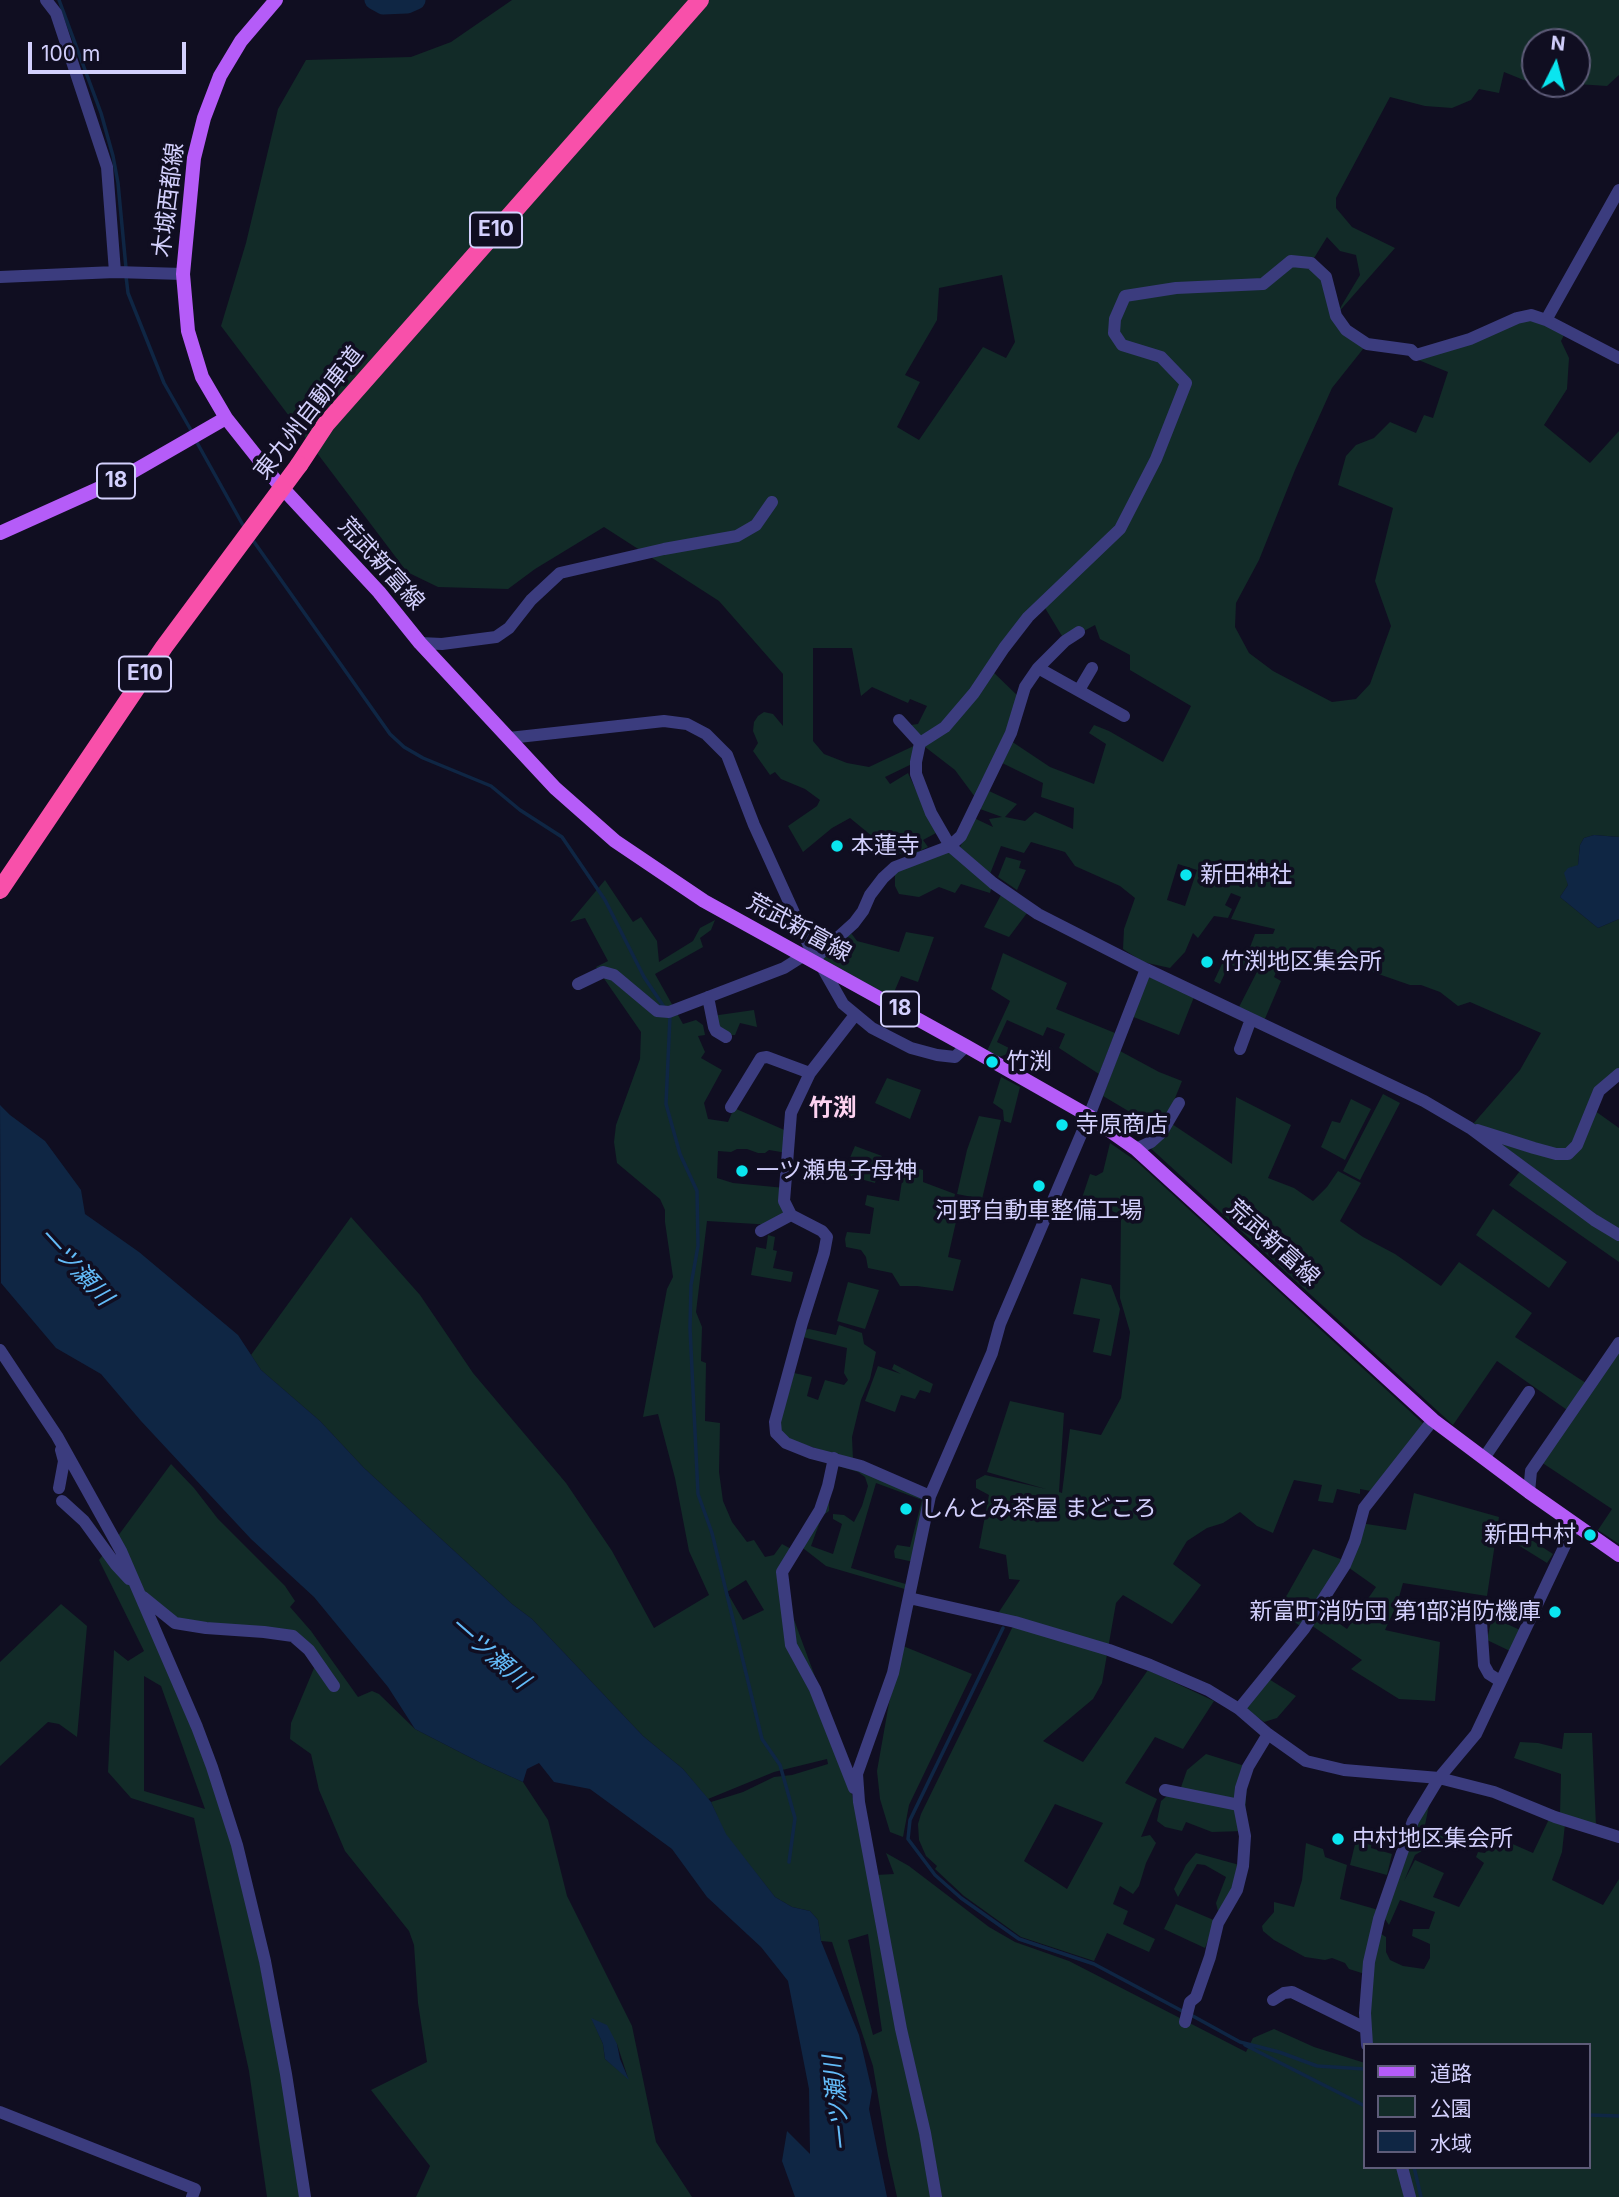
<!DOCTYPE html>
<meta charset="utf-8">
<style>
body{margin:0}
#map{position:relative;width:1619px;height:2197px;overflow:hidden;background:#100e21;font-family:Inter,"Noto Sans JP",sans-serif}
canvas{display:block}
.legend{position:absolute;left:1363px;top:2043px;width:228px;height:126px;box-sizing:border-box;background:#100e21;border:2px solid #5e5c79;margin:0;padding:9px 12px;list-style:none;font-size:21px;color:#d3d0fd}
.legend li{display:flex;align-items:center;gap:14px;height:35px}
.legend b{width:35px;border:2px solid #5e5c79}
.north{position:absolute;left:1521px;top:28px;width:70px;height:70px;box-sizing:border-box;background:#100e21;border:2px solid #5e5c79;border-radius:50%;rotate:6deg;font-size:19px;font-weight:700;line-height:28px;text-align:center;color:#d3d0fd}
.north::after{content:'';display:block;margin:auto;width:24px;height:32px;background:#0ae5ef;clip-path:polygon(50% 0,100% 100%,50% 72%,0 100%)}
.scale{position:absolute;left:28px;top:42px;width:158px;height:32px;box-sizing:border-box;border:4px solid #d3d0fd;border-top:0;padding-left:9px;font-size:21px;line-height:24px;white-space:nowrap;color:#d3d0fd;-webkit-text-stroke:5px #100e21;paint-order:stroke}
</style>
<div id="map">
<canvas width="1619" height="2197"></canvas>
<ul class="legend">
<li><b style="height:9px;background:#b55cf8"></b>道路</li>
<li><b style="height:19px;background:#122b28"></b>公園</li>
<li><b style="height:19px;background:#0f2644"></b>水域</li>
</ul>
<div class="north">N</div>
<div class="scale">100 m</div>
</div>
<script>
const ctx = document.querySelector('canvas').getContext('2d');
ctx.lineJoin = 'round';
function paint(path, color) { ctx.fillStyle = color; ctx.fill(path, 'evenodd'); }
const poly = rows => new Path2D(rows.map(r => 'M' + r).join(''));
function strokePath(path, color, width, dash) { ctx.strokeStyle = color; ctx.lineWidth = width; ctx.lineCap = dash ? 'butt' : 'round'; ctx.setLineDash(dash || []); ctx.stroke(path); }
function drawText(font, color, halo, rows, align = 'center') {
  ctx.font = font + ' Inter,"Noto Sans JP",sans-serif'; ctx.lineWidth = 7; ctx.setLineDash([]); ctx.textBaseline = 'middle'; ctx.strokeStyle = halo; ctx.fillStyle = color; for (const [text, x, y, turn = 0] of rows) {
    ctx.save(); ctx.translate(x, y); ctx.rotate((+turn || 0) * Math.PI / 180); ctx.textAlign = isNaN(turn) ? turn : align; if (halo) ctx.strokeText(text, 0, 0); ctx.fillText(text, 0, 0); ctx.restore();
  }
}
const green = poly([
 [512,0,1619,0,1619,75,1607,86,1577,84,1577,42,1535,42,1535,84,1568,84,1541,87,1504,72,1499,93,1479,89,1471,100,1452,108,1425,106,1390,97,1336,198,1336,208,1352,227,1395,248,1336,315,1367,344,1332,388,1295,470,1259,560,1236,603,1235,627,1249,653,1273,671,1332,702,1356,699,1370,684,1391,626,1375,581,1393,508,1338,485,1346,456,1356,445,1374,438,1390,422,1416,433,1424,415,1433,418,1448,372,1416,359,1531,315,1566,331,1561,341,1569,358,1567,389,1544,425,1590,463,1619,431,1619,837,1594,835,1584,838,1580,845,1578,865,1567,880,1568,885,1560,897,1598,928,1619,919,1619,1080,1613,1077,1591,1108,1619,1128,1619,1231,1473,1124,1520,1070,1541,1033,1470,1002,1458,1006,1440,992,1421,985,1410,985,1364,969,1329,970,1300,967,1249,950,1255,934,1273,934,1275,929,1231,919,1241,897,1231,893,1225,905,1232,909,1228,918,1214,916,1198,938,1193,933,1185,952,1170,968,1143,962,1123,949,1124,929,1135,898,1120,886,1075,866,1065,852,1031,842,1024,853,1001,846,990,874,960,847,974,818,993,827,989,819,1002,817,980,809,989,791,1017,804,1005,817,1025,821,1035,812,1073,829,1074,808,1041,797,1043,783,998,761,978,801,955,770,920,743,916,762,885,777,890,784,908,773,936,833,923,840,928,847,907,857,884,846,850,818,832,828,803,852,788,826,817,806,820,800,805,789,781,779,775,772,770,775,753,751,758,743,753,731,754,722,758,716,764,712,773,714,783,726,783,674,719,601,604,527,535,569,508,589,438,587,407,572,221,326,246,243,278,109,306,60,411,57,451,42],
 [1327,237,1340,251,1356,255,1360,275,1336,315,1332,297,1311,263],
 [1002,275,1015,342,1006,358,983,347,919,440,897,427,920,382,905,375,937,320,939,288],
 [1042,603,1065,641,1095,625,1100,639,1130,655,1130,670,1191,706,1163,762,1109,731,1094,725,1089,733,1106,744,1094,784,1050,767,1008,739,1021,699,990,669],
 [813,648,852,648,861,696,872,687,908,703,910,699,927,706,918,724,904,726,920,743,869,767,847,763,824,754,813,741],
 [1178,864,1197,870,1185,906,1167,900],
 [950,846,993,883,990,893,961,884,955,893,939,887,919,897,899,894,895,886,895,867],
 [1006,857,1021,861,1019,868,1026,870,1017,890,998,877],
 [605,880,633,922,641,917,657,941,659,962,693,941,700,928,715,920,711,930,700,938,703,947,655,974,683,1024,696,1020,703,1025,705,1035,698,1036,705,1052,701,1058,722,1070,704,1103,708,1119,728,1122,734,1108,789,1132,787,1153,769,1150,765,1153,758,1153,747,1149,737,1149,731,1152,718,1151,717,1178,733,1183,785,1188,791,1215,773,1225,707,1221,696,1312,702,1327,701,1361,706,1363,705,1421,720,1423,719,1472,723,1501,732,1522,747,1542,754,1540,765,1557,774,1555,782,1544,795,1551,782,1572,793,1617,851,1774,839,1750,854,1802,932,2197,897,2197,888,2156,873,2066,832,1942,821,1941,818,1920,810,1911,792,1907,775,1897,725,1834,711,1802,743,1792,774,1777,792,1775,828,1764,827,1759,774,1772,708,1799,683,1769,643,1736,532,1619,512,1604,364,1468,320,1421,261,1370,251,1355,351,1217,420,1295,473,1373,566,1483,612,1551,654,1628,709,1595,689,1551,675,1478,658,1414,643,1417,667,1289,673,1277,665,1222,665,1210,660,1199,617,1163,614,1142,616,1125,640,1059,641,1032,596,967,608,961,585,918,570,922],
 [746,1580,764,1610,743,1620,727,1592],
 [868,1934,882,2031,873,2035,848,1940],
 [1001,895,1027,913,1009,937,984,927],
 [848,929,857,941,899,952,906,932,934,937,918,982,901,976,892,997,817,957],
 [1228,951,1255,962,1251,973,1229,964,1220,984,1214,981],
 [1003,953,1067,983,1056,1009,1115,1033,1099,1074,1059,1048,1065,1034,1047,1027,1043,1036,1007,1020,997,1042,1011,1049,1010,1053,999,1057,987,1051,1010,1001,991,989],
 [1261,964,1277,970,1274,977,1281,981,1264,1021,1238,1009],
 [1148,976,1194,997,1179,1035,1131,1016],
 [754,1010,757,1027,740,1023,735,1035,721,1035,712,1016],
 [1120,1051,1159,1072,1182,1081,1173,1103,1169,1122,1232,1164,1236,1097,1291,1125,1268,1178,1294,1188,1313,1201,1327,1187,1338,1171,1361,1183,1340,1221,1363,1237,1395,1254,1441,1286,1459,1262,1532,1313,1515,1337,1589,1385,1619,1343,1619,1544,1598,1530,1612,1509,1538,1460,1570,1412,1497,1361,1453,1425,1146,1144,1151,1142,1130,1112,1103,1096],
 [1001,1077,1020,1087,1011,1123,1004,1121,1003,1110,993,1103],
 [887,1078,921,1090,910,1119,875,1103],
 [1383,1094,1400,1103,1360,1180,1343,1171],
 [1351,1099,1371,1109,1345,1160,1321,1147,1332,1121,1340,1123],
 [979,1116,1001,1120,982,1199,957,1194,967,1150],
 [1110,1143,1136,1161,1427,1427,1376,1492,1360,1489,1360,1494,1337,1489,1333,1503,1318,1501,1322,1485,1294,1480,1273,1533,1257,1526,1240,1512,1223,1523,1207,1528,1187,1541,1173,1564,1201,1585,1172,1624,1123,1595,1116,1603,1102,1683,1093,1699,1043,1741,1083,1762,1148,1670,1214,1701,1183,1749,1155,1737,1125,1783,1157,1799,1141,1837,1150,1835,1156,1843,1146,1863,1139,1886,1133,1894,1120,1886,1113,1904,1128,1911,1123,1924,1155,1939,1149,1952,1107,1933,1094,1961,1021,1937,964,1896,935,1869,937,1866,926,1856,919,1840,918,1824,921,1814,1015,1622,995,1618,1020,1580,1009,1579,1006,1555,979,1548,989,1495,976,1488,976,1480,985,1475,1046,1489,987,1472,1010,1401,1064,1413,1059,1492,1062,1493,1070,1429,1101,1435,1121,1398,1130,1332,1120,1298,1121,1215,1082,1198,1090,1174,1096,1176,1103,1172],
 [1055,1804,1103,1823,1067,1889,1024,1861],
 [855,1146,882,1156,875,1183,843,1174],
 [907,1165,923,1170,923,1182,955,1194,954,1199,949,1200,960,1204,948,1257,961,1260,953,1291,917,1286,900,1286,892,1273,868,1268,866,1257,861,1250,846,1247,845,1239,847,1232,870,1234,874,1208,865,1205,867,1195,899,1201,902,1181],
 [1520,1171,1619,1241,1619,1262,1509,1185],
 [1493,1209,1567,1262,1549,1288,1476,1235],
 [768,1235,775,1237,773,1250,777,1251,773,1268,793,1272,791,1282,751,1275,756,1247,766,1249],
 [1081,1278,1111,1285,1120,1309,1111,1356,1093,1352,1100,1319,1073,1314],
 [848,1282,879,1290,865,1329,837,1321],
 [839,1325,862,1333,864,1344,876,1352,870,1379,861,1400,852,1437,853,1460,787,1439,781,1432,780,1423,794,1373,812,1377,807,1396,818,1400,825,1380,844,1385,848,1380,844,1373,847,1348,803,1337,805,1330,809,1329,836,1335],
 [894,1364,933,1384,930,1393,920,1390,915,1399,901,1395,895,1412,865,1401,878,1366,901,1374,892,1369],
 [838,1459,928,1498,914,1562,895,1558,894,1551,897,1545,910,1547,922,1500,876,1483,851,1568,909,1585,908,1590,826,1566,799,1545,829,1498,829,1511,822,1516,811,1546,833,1554,842,1524,833,1519,833,1514,844,1515,854,1522,862,1506,868,1486,865,1477,858,1472,835,1465],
 [171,1464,194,1488,218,1519,285,1586,295,1601,290,1607,311,1631,358,1697,372,1691,379,1694,415,1729,483,1764,523,1782,548,1820,567,1896,632,2026,656,2142,692,2197,416,2197,430,2166,371,2090,427,2062,418,2003,414,1945,409,1931,345,1851,319,1790,311,1754,290,1739,291,1723,317,1661,293,1636,175,1623,142,1596,237,1845,305,2197,267,2197,249,2071,194,1818,131,1798,108,1772,114,1650,128,1661,144,1651,99,1560,106,1551,132,1583,115,1540],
 [144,1676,161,1686,205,1809,144,1791],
 [592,2019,617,2044,628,2078,605,2059,603,2044],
 [1414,1493,1499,1517,1487,1596,1403,1583,1397,1604,1385,1630,1440,1642,1435,1701,1399,1699,1351,1669,1362,1660,1308,1623,1304,1629,1276,1608,1287,1595,1313,1549,1346,1561,1360,1523,1406,1530],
 [1345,1565,1376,1587,1347,1629,1317,1608],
 [1508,1525,1553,1554,1547,1563,1502,1535],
 [61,1604,87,1626,77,1737,59,1724,48,1722,0,1766,0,1662],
 [1492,1617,1520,1630,1510,1651,1487,1640],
 [903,1646,972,1674,909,1805,903,1837,890,1832,880,1799,877,1771,889,1703],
 [1264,1676,1296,1696,1277,1718,1264,1722,1241,1705],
 [1564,1733,1592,1733,1596,1826,1560,1814,1561,1774,1514,1758,1520,1742,1538,1743,1562,1749],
 [1206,1754,1248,1767,1244,1831,1212,1832,1186,1822,1182,1831,1165,1827,1157,1821,1161,1801,1168,1795,1179,1793,1187,1770],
 [1429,1805,1425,1825,1448,1840,1446,1845,1431,1838,1425,1849,1415,1855,1404,1881,1415,1860,1444,1873,1433,1897,1449,1903,1459,1907,1484,1863,1476,1857,1478,1852,1485,1853,1501,1831,1508,1831,1508,1842,1533,1853,1549,1819,1565,1824,1562,1852,1552,1880,1603,1905,1619,1879,1619,2197,939,2197,876,1875,894,1874,886,1853,909,1866,989,1927,1015,1942,1069,1961,1246,2052,1253,2038,1274,2029,1314,2047,1365,2063,1365,2167,1589,2167,1589,2045,1367,2045,1368,1975,1349,1969,1345,1963,1332,1958,1325,1960,1305,1957,1274,1940,1263,1931,1262,1926,1274,1912,1274,1902,1294,1907,1302,1880,1306,1843,1323,1849,1325,1857,1347,1865,1340,1899,1382,1911,1381,1934,1386,1937,1386,1952,1390,1960,1403,1966,1424,1969,1430,1958,1430,1944,1412,1936,1413,1929,1429,1929,1435,1912,1400,1900,1389,1925,1385,1919,1413,1821],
 [1357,1836,1372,1839,1371,1848,1392,1854,1387,1875,1350,1865],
 [1196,1853,1243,1866,1237,1890,1218,1911,1216,1903,1226,1877,1205,1865,1197,1864,1178,1897,1174,1889,1186,1865],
 [1176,1904,1216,1921,1205,1948,1164,1929]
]);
const water = poly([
 [1594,835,1619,837,1619,919,1598,928,1560,897,1568,885,1564,873,1568,868,1578,865,1580,845,1584,838],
 [0,1105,10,1115,45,1141,81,1190,85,1214,139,1252,238,1335,261,1370,320,1421,364,1468,512,1604,532,1619,643,1736,683,1769,711,1802,726,1834,775,1897,792,1907,810,1911,818,1920,821,1941,859,2035,872,2091,869,2109,887,2197,795,2197,782,2161,787,2131,810,2154,809,2089,788,1981,761,1947,707,1897,672,1849,590,1789,554,1782,539,1763,527,1769,523,1782,483,1764,415,1729,388,1687,314,1597,251,1539,141,1421,101,1374,56,1348,1,1283],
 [591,2018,607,2025,617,2044,620,2059,629,2080,605,2059,603,2044]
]);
const stream = poly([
 [59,0,101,113,113,156,118,183,126,268],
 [126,276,128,293,164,383,192,432],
 [195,439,244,527],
 [252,539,390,734,404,747,423,758,491,786,520,810,562,837,605,900,644,977,666,1010],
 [670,1016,666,1104,680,1154,697,1191,698,1246,691,1285,690,1328,698,1494,712,1533,762,1739,780,1765,795,1818,789,1862],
 [1003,1628,910,1820,908,1839,935,1875,961,1898,1019,1939,1094,1964,1184,2012],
 [1191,2015,1240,2042,1279,2052,1317,2066,1365,2069],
 [1245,2045,1365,2106],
 [1589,2115,1619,2116],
 [1414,2167,1421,2197]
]);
const river = poly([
 [374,0,383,5,407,4,416,0]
]);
const minor = poly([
 [46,0,56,13,107,167,115,272],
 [0,277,115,272,183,274],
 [1546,320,1619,190],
 [1619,358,1546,320,1531,315,1517,318,1470,339,1416,355,1411,350,1367,344,1346,330,1336,316,1326,277,1311,263,1291,261,1263,284,1176,288,1125,296,1115,319,1114,333,1122,345,1161,357,1186,383,1156,459,1120,529,1028,617,1004,648,974,693,945,727,920,743,916,762,916,774,931,813,950,846,993,883,1038,914,1146,969,1424,1101,1470,1128,1594,1220,1619,1235],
 [420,643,442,644,496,637,509,628,531,600,560,573,664,549,737,536,756,525,772,502],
 [1038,668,1124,716],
 [1079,690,1092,668],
 [899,720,920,743],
 [509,738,664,721,687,724,706,734,727,755,754,825,810,948,812,961,854,923,863,911,870,895,883,878,895,867,950,846,961,836,1011,733,1025,687,1038,668,1065,641,1079,632],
 [822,967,843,1004,872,1028,911,1048,937,1055,955,1057,966,1046],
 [578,984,603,972,614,975,657,1011,669,1012,784,968,803,956],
 [708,997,714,1027,716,1031,726,1037],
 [855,1015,810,1073,791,1113,784,1201,791,1215,822,1231,827,1237,824,1253,802,1323,775,1422,776,1433,786,1443,811,1453,861,1466,930,1496],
 [1240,1049,1251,1019],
 [731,1107,761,1058,767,1057,810,1073],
 [1477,1130,1534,1148,1556,1154,1568,1154,1577,1145,1599,1091,1619,1074],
 [1136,1149,1151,1142,1162,1132,1179,1103],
 [761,1231,791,1215],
 [0,1350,57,1436,121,1551,197,1727,212,1767,237,1845,265,1961,286,2074,305,2197],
 [834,1458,828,1486,820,1510,782,1572,791,1645,815,1689,854,1788],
 [1484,1458,1529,1392],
 [59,1488,64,1461,61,1450],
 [1529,1492,1531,1471,1619,1343],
 [62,1501,84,1521,116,1565,129,1579],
 [143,1597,175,1623,206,1628,264,1632,293,1636,309,1650,334,1686],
 [909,1598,1015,1622,1109,1650,1150,1665,1208,1690,1239,1709,1268,1734,1306,1761,1344,1770,1439,1778,1494,1792,1555,1817,1619,1837],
 [1481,1622,1484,1665,1489,1674,1500,1681],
 [1239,1709,1304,1629,1345,1565,1355,1541,1364,1508,1433,1420],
 [1165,1790,1239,1805],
 [1273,2000,1284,1993,1292,1992,1365,2028],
 [1185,2022,1190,2002,1196,1997,1210,1957,1218,1923,1237,1890,1243,1866,1245,1836,1239,1805,1241,1788,1248,1767,1268,1734],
 [1367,2045,1365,2013,1369,1962,1379,1919,1413,1821,1439,1778,1476,1734,1575,1524],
 [0,2112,195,2189,192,2197],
 [1402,2167,1410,2197],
 [936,2197,925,2133,901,2029,859,1802,857,1774,893,1673,930,1496,992,1353,1000,1324,1089,1116,1146,969]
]);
const major = poly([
 [276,0,241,41,220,76,204,118,194,158,183,274,188,331,202,377,226,418,276,481,379,592,420,643,555,788,615,841,704,901,966,1046,1089,1116,1136,1149,1433,1420,1529,1492,1619,1555],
 [0,533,120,479,226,418]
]);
const highway = poly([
 [299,465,326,424,700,0]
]);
const highwayBridge = poly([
 [0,890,164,647,299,465]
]);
const markers = [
 [837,846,7,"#0ae5ef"],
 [1186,875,7,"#0ae5ef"],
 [1207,962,7,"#0ae5ef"],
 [992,1062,7,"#0ae5ef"],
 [1062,1125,7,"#0ae5ef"],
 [742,1171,7,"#0ae5ef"],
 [1039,1186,7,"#0ae5ef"],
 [906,1509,7,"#0ae5ef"],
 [1590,1535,7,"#0ae5ef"],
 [1555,1612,7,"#0ae5ef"],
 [1338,1839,7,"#0ae5ef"]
];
const shields = [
 [496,230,52],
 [116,481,38],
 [145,674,52],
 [900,1009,38]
];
const shieldNames = [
 ["E10",496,230],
 ["18",116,481],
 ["E10",145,674],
 ["18",900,1009]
];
const streetNames = [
 ["木城西都線",169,200,-83],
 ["東九州自動車道",309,413,-52],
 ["荒武新富線",381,564,48],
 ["荒武新富線",799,928,29],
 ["荒武新富線",1273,1243,42]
];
const poiNames = [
 ["本蓮寺",851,846],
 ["新田神社",1200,875],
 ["竹渕地区集会所",1221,962],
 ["竹渕",1006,1062],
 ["寺原商店",1076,1125],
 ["一ツ瀬鬼子母神",756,1171],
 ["河野自動車整備工場",1039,1211,"center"],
 ["しんとみ茶屋 まどころ",920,1509],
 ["新田中村",1576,1535,"right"],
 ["新富町消防団 第1部消防機庫",1541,1612,"right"],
 ["中村地区集会所",1352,1839]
];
const neighbourhoodNames = [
 ["竹渕",833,1109]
];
const waterNames = [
 ["一ツ瀬川",75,1267,47],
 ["一ツ瀬川",489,1653,41],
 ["一ツ瀬川",838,2103,-96]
];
paint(green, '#122b28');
paint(water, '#0f2644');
strokePath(stream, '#0f2644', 3.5);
strokePath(river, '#0f2644', 19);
strokePath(minor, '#3b3c7e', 12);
strokePath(major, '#b55cf8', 14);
strokePath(highway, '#f850aa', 18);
strokePath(highwayBridge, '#f850aa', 18);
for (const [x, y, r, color] of markers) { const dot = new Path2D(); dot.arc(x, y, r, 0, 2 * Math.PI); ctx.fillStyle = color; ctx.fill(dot); strokePath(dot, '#100e21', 2.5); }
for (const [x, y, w] of shields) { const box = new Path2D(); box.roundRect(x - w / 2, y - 17.5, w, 35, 5); ctx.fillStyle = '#100e21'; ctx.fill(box); strokePath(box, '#d3d0fd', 2); }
drawText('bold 21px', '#d3d0fd', null, shieldNames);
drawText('23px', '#d3d0fd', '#100e21', streetNames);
drawText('23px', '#d3d0fd', '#100e21', poiNames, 'left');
drawText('bold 24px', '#fdd2f0', '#100e21', neighbourhoodNames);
drawText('italic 24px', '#63bbf8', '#100e21', waterNames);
</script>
